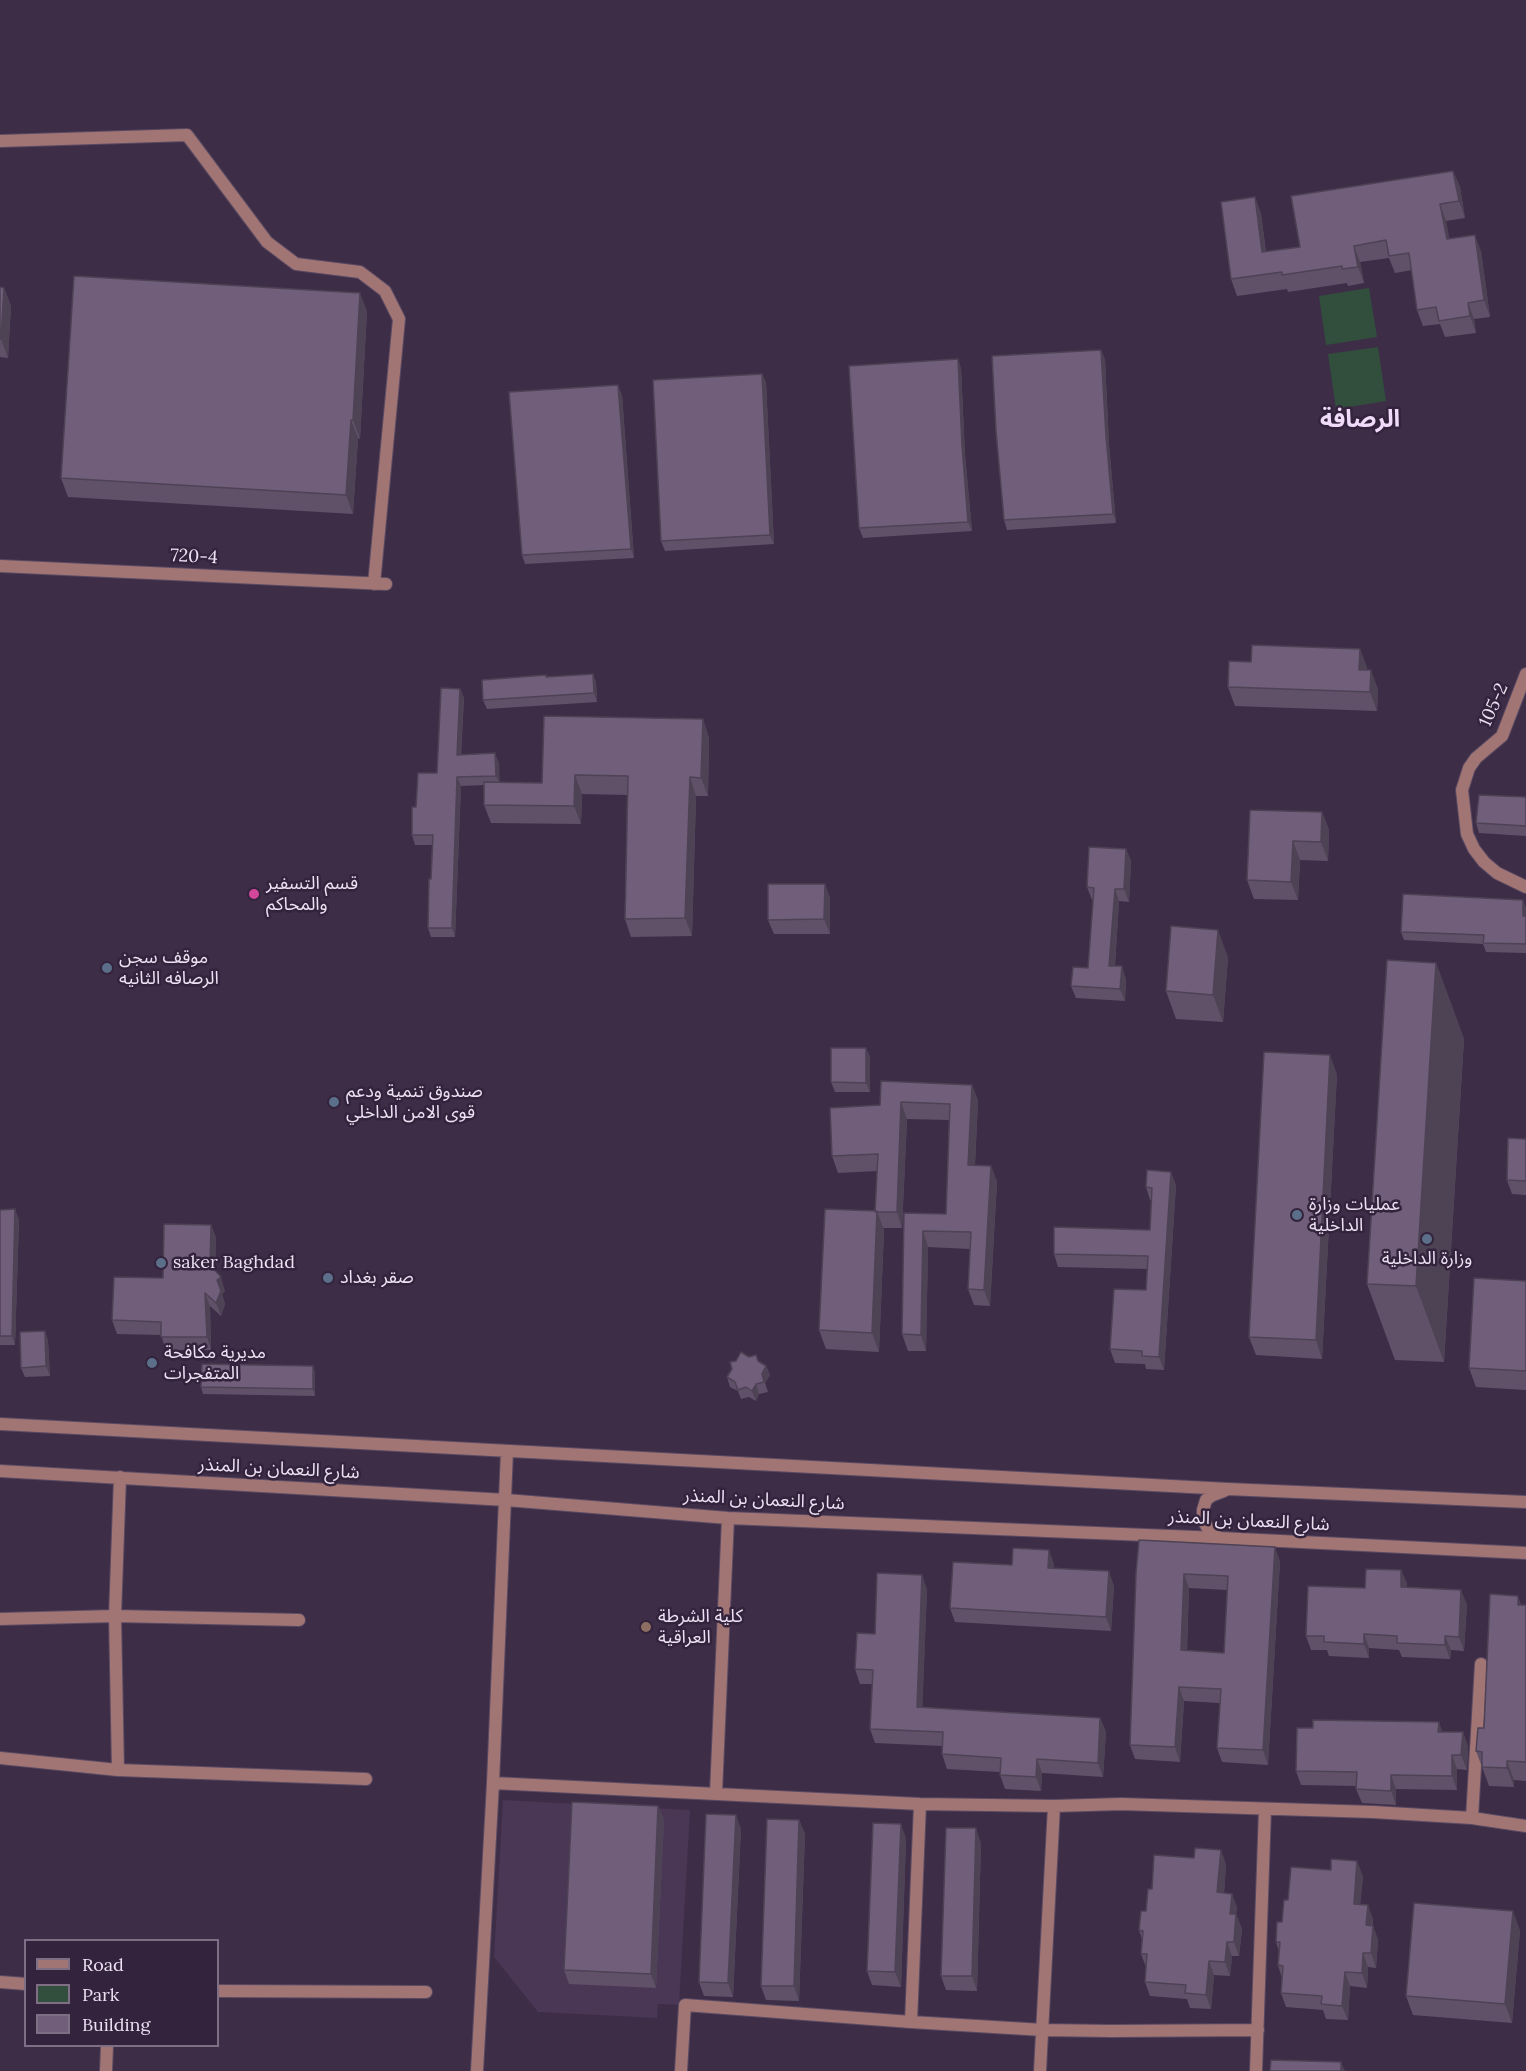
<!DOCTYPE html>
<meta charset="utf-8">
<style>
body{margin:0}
#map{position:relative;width:1526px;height:2071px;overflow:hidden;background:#3e2d47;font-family:Lora,serif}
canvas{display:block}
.legend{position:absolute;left:24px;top:1939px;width:195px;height:108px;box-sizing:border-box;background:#34233c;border:2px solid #7e6f85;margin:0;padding:8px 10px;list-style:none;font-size:18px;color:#ece1f2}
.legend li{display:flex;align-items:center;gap:12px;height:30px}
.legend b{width:30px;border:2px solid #7e6f85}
</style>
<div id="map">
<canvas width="1526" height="2071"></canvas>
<ul class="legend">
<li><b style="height:8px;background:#a27575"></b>Road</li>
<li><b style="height:16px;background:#324f3d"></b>Park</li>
<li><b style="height:16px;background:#705e7a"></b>Building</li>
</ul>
</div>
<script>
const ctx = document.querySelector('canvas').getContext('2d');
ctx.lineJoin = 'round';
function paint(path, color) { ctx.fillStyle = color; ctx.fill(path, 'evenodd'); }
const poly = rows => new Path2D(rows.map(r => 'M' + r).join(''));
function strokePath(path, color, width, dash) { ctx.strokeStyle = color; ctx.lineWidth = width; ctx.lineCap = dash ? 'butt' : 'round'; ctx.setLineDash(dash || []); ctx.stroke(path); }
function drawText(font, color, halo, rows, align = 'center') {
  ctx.font = font + ' Lora,"Noto Sans Arabic",serif'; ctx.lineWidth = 5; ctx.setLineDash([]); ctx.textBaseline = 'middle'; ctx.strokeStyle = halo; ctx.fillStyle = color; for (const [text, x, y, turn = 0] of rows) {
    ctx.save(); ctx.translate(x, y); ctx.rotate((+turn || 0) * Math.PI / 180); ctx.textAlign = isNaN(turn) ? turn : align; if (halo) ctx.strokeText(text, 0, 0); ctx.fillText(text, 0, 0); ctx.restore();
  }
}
const built = poly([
 [503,1800,690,1810,679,2005,658,2004,657,2018,538,2012,494,1957]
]);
const green = poly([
 [1369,288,1377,337,1326,345,1319,296],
 [1378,347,1386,401,1336,409,1328,354]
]);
const minor = poly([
 [0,141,187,135,267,242,296,264,360,272,385,291,399,319,374,584],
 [0,566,386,584],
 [1526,674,1502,736,1476,758,1469,768,1462,790,1467,834,1474,849,1484,862,1497,873,1526,887],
 [0,1424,1228,1489,1526,1502],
 [0,1471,506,1500,728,1518,1219,1538,1526,1553],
 [1219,1538,1207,1527,1203,1520,1203,1510,1206,1500,1211,1496,1224,1491],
 [0,1619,115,1616,299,1620],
 [0,1758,118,1770,366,1779],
 [118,1770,115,1616,120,1477],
 [493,1783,920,1804,1054,1806,1121,1804,1373,1812,1472,1818,1526,1826],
 [716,1793,728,1518],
 [1472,1818,1481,1664],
 [0,1982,26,1984],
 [218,1991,426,1992],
 [911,2022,920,1804],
 [106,2071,107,2046],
 [477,2071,493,1783,507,1451],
 [681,2071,685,2005,911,2022,1043,2030,1111,2031,1258,2030],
 [1040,2071,1054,1806],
 [1256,2071,1265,1809]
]);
const wall = poly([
 [1453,171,1460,187,1465,218,1446,221,1449,239,1481,251,1490,317,1474,319,1476,333,1445,337,1440,324,1423,326,1417,310,1412,270,1395,273,1389,258,1360,262,1364,283,1348,286,1347,283,1288,292,1287,289,1237,296,1231,279,1255,197,1261,214,1266,252,1300,247],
 [0,287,4,288,11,306,8,358,0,357],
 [367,311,360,439,358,438,353,514,68,497,61,478],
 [1101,350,1105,360,1109,445,1116,523,1007,530,1004,520],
 [958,359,961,369,965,455,972,531,863,538,859,528],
 [762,374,766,383,774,544,665,551,661,541],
 [622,395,634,558,525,564,522,555],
 [1360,649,1367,668,1367,670,1378,689,1377,711,1235,706,1228,687,1251,662],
 [593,674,596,683,597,702,487,709,483,700,546,675,547,677],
 [460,689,464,698,461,755,499,763,499,783,542,783,703,719,709,738,708,796,696,796,692,936,631,937,625,919,627,795,582,794,581,824,491,823,484,805,484,785,461,786,455,937,431,937,428,928,431,879,432,845,415,845,412,835,437,773],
 [1526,797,1526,836,1479,833,1476,823],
 [1322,812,1329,830,1328,861,1300,860,1298,900,1254,899,1247,880],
 [1126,849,1131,861,1129,902,1119,901,1115,966,1126,979,1125,1001,1076,998,1071,986,1088,968,1093,900,1092,900,1087,887],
 [825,884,830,898,830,934,774,934,768,920],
 [1526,907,1526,953,1486,952,1483,944,1404,940,1401,932],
 [1228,957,1223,1022,1176,1019,1166,991],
 [1436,963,1464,1039,1444,1362,1395,1360,1367,1284],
 [866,1048,870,1057,870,1092,835,1092,831,1082],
 [1337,1074,1322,1359,1256,1355,1249,1337],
 [972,1085,978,1101,975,1165,991,1166,997,1182,990,1306,974,1305,968,1289,970,1249,928,1247,926,1351,908,1351,902,1334,904,1213,946,1214,949,1120,907,1119,902,1228,883,1228,884,1230,879,1352,826,1349,819,1330,875,1211,877,1171,838,1173,832,1156,880,1105],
 [1526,1139,1526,1195,1512,1194,1507,1180],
 [1176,1185,1164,1370,1146,1369,1145,1364,1115,1363,1110,1349,1146,1290,1147,1269,1058,1267,1054,1254,1150,1230,1151,1200,1150,1200,1146,1187],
 [0,1210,19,1219,15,1345,0,1345],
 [211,1225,216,1238,215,1271,225,1291,222,1294,225,1304,221,1316,210,1306,211,1350,166,1350,161,1335,117,1334,112,1320,163,1278],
 [1526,1281,1526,1390,1476,1387,1469,1368],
 [45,1331,48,1341,50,1376,25,1377,21,1368],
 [758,1361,766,1366,770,1375,765,1383,768,1392,759,1394,756,1401,749,1397,741,1399,738,1391,730,1387,727,1377],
 [315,1372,315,1396,203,1394,201,1387],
 [1280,1561,1268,1765,1222,1762,1217,1748,1220,1703,1184,1701,1180,1762,1135,1759,1130,1745,1136,1573],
 [1189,1588,1227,1590,1224,1653,1187,1651],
 [1054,1564,1054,1568,1114,1586,1111,1631,955,1622,950,1608,1012,1565],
 [1401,1570,1407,1584,1406,1587,1467,1604,1464,1651,1451,1650,1450,1659,1402,1657,1399,1650,1369,1648,1369,1658,1329,1656,1327,1650,1311,1650,1306,1636,1365,1588],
 [927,1589,922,1708,1100,1718,1106,1732,1103,1777,1042,1773,1041,1791,1005,1789,1000,1775,1000,1772,947,1769,942,1754,942,1746,875,1743,870,1729,872,1684,860,1684,855,1669,875,1634],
 [1522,1605,1526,1605,1526,1781,1514,1780,1514,1787,1489,1786,1476,1751],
 [1442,1732,1463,1732,1468,1747,1467,1770,1457,1769,1457,1790,1396,1789,1396,1805,1362,1803,1356,1789,1356,1786,1301,1785,1296,1771],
 [658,1806,664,1820,656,1988,569,1984,564,1970],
 [799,1820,805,1834,799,2001,766,2000,761,1986],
 [741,1829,733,1997,704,1996,699,1982],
 [906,1838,901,1987,872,1985,867,1971],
 [981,1843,977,1991,946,1990,941,1976],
 [1226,1864,1224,1893,1232,1894,1237,1908,1236,1914,1242,1929,1239,1956,1232,1956,1230,1976,1214,1975,1211,2009,1190,2008,1187,1999,1150,1996,1145,1982,1146,1967,1141,1954,1142,1939,1139,1930,1146,1911],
 [1363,1876,1360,1904,1373,1919,1373,1926,1378,1940,1376,1968,1368,1967,1367,1988,1350,1986,1348,2020,1326,2019,1323,2010,1286,2007,1281,1993,1282,1978,1278,1965,1279,1951,1276,1942,1282,1922,1288,1900],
 [1520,1930,1512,2023,1413,2015,1406,1996]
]);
const shadedWall = poly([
 [1453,171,1460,187,1465,218,1459,201],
 [1255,197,1261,214,1268,269,1262,252],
 [1440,204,1446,221,1453,256,1447,239],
 [1475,235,1481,251,1490,317,1484,300],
 [1354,246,1360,262,1364,283,1358,267],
 [4,288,11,306,8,358,1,339],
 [360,293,367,311,360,439,353,420],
 [1468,303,1474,319,1476,333,1470,316],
 [1101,350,1105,360,1109,445,1116,523,1113,514,1106,436],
 [958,359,961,369,965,455,972,531,968,522,962,445],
 [762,374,766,383,774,544,770,535],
 [618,385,622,395,634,558,631,549],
 [351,420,358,438,353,514,346,495],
 [1360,649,1367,668,1366,689,1359,670],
 [1371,670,1378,689,1377,711,1370,692],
 [593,674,596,683,597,702,594,693],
 [460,689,464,698,460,764,457,755],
 [703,719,709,738,708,796,701,778],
 [495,753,499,763,500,785,496,776],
 [575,775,582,794,581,824,574,806],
 [457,777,461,786,455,937,452,928],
 [690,777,696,796,692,936,685,918],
 [1322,812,1329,830,1328,861,1321,842],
 [1293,841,1300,860,1298,900,1291,882],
 [1126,849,1131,861,1129,902,1124,889],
 [825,884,830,898,830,934,824,919],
 [1115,889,1119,901,1114,978,1109,966],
 [1523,900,1526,907,1526,924,1523,916],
 [1218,930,1228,957,1223,1022,1213,995],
 [1436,963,1464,1039,1444,1362,1416,1286],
 [1122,966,1126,979,1125,1001,1120,989],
 [866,1048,870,1057,870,1092,866,1083],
 [1330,1055,1337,1074,1322,1359,1316,1340],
 [972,1085,978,1101,974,1181,968,1165],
 [901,1102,907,1119,902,1228,897,1212],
 [991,1166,997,1182,990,1306,984,1290],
 [1171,1172,1176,1185,1164,1370,1159,1357],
 [15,1209,19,1219,15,1345,12,1336],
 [877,1211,884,1230,879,1352,872,1333],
 [211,1225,216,1238,215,1278,210,1265],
 [923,1231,928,1247,926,1351,921,1335],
 [221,1277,225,1291,222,1294,225,1304,221,1316,216,1303,217,1280],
 [205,1293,210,1306,211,1350,207,1337],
 [45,1331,48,1341,50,1376,46,1366],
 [313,1366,315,1372,315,1396,313,1389],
 [766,1366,770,1375,765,1383,768,1392,762,1374],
 [756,1384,759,1394,756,1401,752,1391],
 [1275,1547,1280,1561,1268,1765,1263,1750],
 [1049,1550,1054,1564,1053,1582,1048,1568],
 [1401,1570,1407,1584,1406,1602,1401,1587],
 [1109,1571,1114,1586,1111,1631,1106,1617],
 [1184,1574,1189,1588,1186,1664,1181,1650],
 [922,1575,927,1589,922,1722,917,1707],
 [1461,1590,1467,1604,1464,1651,1459,1637],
 [1518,1596,1525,1615,1518,1605],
 [1364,1634,1369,1648,1369,1658,1364,1644],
 [1445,1636,1451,1650,1450,1659,1445,1645],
 [1179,1687,1184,1701,1180,1762,1175,1747],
 [1100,1718,1106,1732,1103,1777,1098,1763],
 [1439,1722,1444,1736,1438,1732],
 [1463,1732,1468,1747,1467,1770,1461,1755],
 [1452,1755,1457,1769,1457,1790,1452,1776],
 [1037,1759,1042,1773,1041,1791,1036,1777],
 [1507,1761,1514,1780,1514,1787,1507,1768],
 [1391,1775,1396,1789,1396,1805,1391,1791],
 [658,1806,664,1820,656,1988,651,1974],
 [736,1815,741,1829,733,1997,728,1983],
 [799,1820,805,1834,799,2001,794,1986],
 [901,1824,906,1838,901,1987,895,1972],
 [976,1828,981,1843,977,1991,972,1976],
 [1221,1850,1226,1864,1223,1907,1217,1892],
 [1357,1861,1363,1876,1359,1918,1354,1904],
 [1232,1894,1237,1908,1236,1914,1242,1929,1239,1956,1234,1942,1230,1914],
 [1368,1905,1373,1919,1371,1939,1366,1925],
 [1513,1911,1520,1930,1512,2023,1505,2004],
 [1373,1926,1378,1940,1376,1968,1371,1953],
 [1227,1942,1232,1956,1230,1976,1225,1962],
 [1363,1953,1368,1967,1367,1988,1362,1973],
 [1209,1961,1214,1975,1211,2009,1206,1995],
 [1345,1972,1350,1986,1348,2020,1342,2006],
 [1341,2062,1345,2071,1341,2071]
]);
const building = poly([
 [1453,171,1459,201,1440,204,1447,239,1475,235,1484,300,1468,303,1470,316,1439,321,1436,307,1417,310,1409,253,1389,256,1386,240,1354,246,1358,267,1342,269,1342,266,1282,275,1282,272,1231,279,1221,202,1255,197,1262,252,1300,247,1291,196,1453,171],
 [74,276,360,293,353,420,351,420,346,495,61,478,74,276],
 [0,287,4,288,1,339,0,339,0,287],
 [1101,350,1106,436,1113,514,1004,520,996,431,992,356,1101,350],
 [958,359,962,445,968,522,859,528,849,366,958,359],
 [762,374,770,535,661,541,653,380,762,374],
 [618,385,631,549,522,555,509,392,618,385],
 [1252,645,1360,649,1359,670,1371,670,1370,692,1228,687,1229,661,1251,662,1252,645],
 [593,674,594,693,483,700,482,680,546,675,546,677,593,674],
 [441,688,460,689,457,755,495,753,496,776,457,777,452,928,428,928,429,879,431,879,433,835,412,835,412,807,416,807,418,773,437,773,441,688],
 [544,716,703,719,701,778,690,777,685,918,625,919,628,776,575,775,574,806,484,805,484,782,542,783,544,716],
 [1479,795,1526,797,1526,826,1476,823,1479,795],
 [1250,810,1322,812,1321,842,1293,841,1291,882,1247,880,1250,810],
 [1089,847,1126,849,1124,889,1115,889,1109,966,1122,966,1120,989,1071,986,1073,967,1088,968,1094,888,1087,887,1089,847],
 [768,884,825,884,824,919,768,920,768,884],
 [1403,894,1523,900,1523,916,1526,916,1526,944,1483,943,1484,935,1401,932,1403,894],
 [1171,926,1218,930,1213,995,1166,991,1171,926],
 [1387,960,1436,963,1416,1286,1367,1284,1387,960],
 [831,1048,866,1048,866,1083,831,1082,831,1048],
 [1264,1052,1330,1055,1316,1340,1249,1337,1264,1052],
 [881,1081,972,1085,968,1165,991,1166,984,1290,968,1289,971,1232,923,1231,921,1335,902,1334,904,1213,946,1214,950,1104,901,1102,897,1212,875,1212,878,1154,832,1156,830,1108,880,1105,881,1081],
 [1508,1138,1526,1139,1526,1181,1507,1180,1508,1138],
 [1147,1170,1171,1172,1159,1357,1142,1356,1142,1351,1110,1349,1114,1289,1146,1290,1148,1256,1054,1254,1054,1227,1150,1230,1152,1188,1146,1187,1147,1170],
 [15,1209,12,1336,0,1336,0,1210,15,1209],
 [825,1209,877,1211,872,1333,819,1330,825,1209],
 [164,1224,211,1225,210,1265,221,1277,217,1280,221,1291,216,1303,205,1293,207,1337,161,1337,161,1322,112,1320,114,1277,163,1278,164,1224],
 [1474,1278,1526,1281,1526,1371,1469,1368,1474,1278],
 [45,1331,46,1366,21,1368,20,1332,45,1331],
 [741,1352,749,1357,756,1355,758,1361,766,1366,762,1374,764,1382,756,1384,752,1391,746,1387,738,1390,735,1382,727,1377,732,1369,730,1362,736,1361,741,1352],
 [202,1364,313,1366,313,1389,201,1387,202,1364],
 [1139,1540,1275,1547,1263,1750,1217,1748,1221,1689,1179,1687,1175,1747,1130,1745,1136,1573,1139,1540],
 [1184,1574,1228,1576,1224,1653,1181,1650,1184,1574],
 [1013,1548,1049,1550,1048,1568,1109,1571,1106,1617,950,1608,953,1562,1012,1565,1013,1548],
 [1366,1569,1401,1570,1401,1587,1461,1590,1459,1637,1445,1636,1445,1645,1397,1643,1397,1636,1364,1634,1364,1644,1324,1642,1324,1636,1306,1636,1308,1586,1365,1588,1366,1569],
 [877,1573,922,1575,917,1707,1100,1718,1098,1763,1037,1759,1036,1777,1000,1775,1001,1758,942,1754,943,1732,870,1729,873,1670,855,1669,857,1633,875,1634,877,1573],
 [1490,1594,1518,1596,1518,1605,1526,1605,1526,1762,1507,1761,1507,1768,1482,1767,1482,1752,1476,1751,1478,1728,1484,1728,1490,1594],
 [1313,1720,1439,1722,1438,1732,1463,1732,1461,1755,1452,1755,1452,1776,1391,1775,1391,1791,1356,1789,1357,1772,1296,1771,1297,1728,1313,1728,1313,1720],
 [572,1802,658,1806,651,1974,564,1970,572,1802],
 [706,1814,736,1815,728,1983,699,1982,706,1814],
 [767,1819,799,1820,794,1986,761,1986,767,1819],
 [873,1823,901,1824,895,1972,867,1971,873,1823],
 [946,1828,976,1828,972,1976,941,1976,946,1828],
 [1195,1848,1221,1850,1217,1892,1232,1894,1230,1914,1236,1914,1234,1942,1227,1942,1225,1962,1209,1961,1206,1995,1185,1993,1186,1985,1145,1982,1147,1954,1141,1954,1143,1931,1139,1930,1141,1911,1146,1911,1148,1889,1152,1889,1154,1855,1194,1858,1195,1848],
 [1331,1859,1357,1861,1354,1904,1368,1905,1366,1925,1373,1926,1371,1953,1363,1953,1362,1973,1345,1972,1342,2006,1321,2004,1322,1996,1281,1993,1283,1966,1278,1965,1280,1942,1276,1942,1277,1922,1282,1922,1284,1900,1288,1900,1291,1867,1331,1870,1331,1859],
 [1414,1903,1513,1911,1505,2004,1406,1996,1414,1903],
 [1271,2060,1341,2062,1341,2071,1270,2071,1271,2060]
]);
const markers = [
 [254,894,6,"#d1479c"],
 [107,968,6,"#5c6f8a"],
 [334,1102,6,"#5c6f8a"],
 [1297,1215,6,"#5c6f8a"],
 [1427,1239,6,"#5c6f8a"],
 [161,1263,6,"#5c6f8a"],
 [328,1278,6,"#5c6f8a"],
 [152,1363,6,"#5c6f8a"],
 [646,1627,6,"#8d6e63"]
];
const streetNames = [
 ["720-4",194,557,3],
 ["105-2",1494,705,-66],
 ["شارع النعمان بن المنذر",279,1469,3],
 ["شارع النعمان بن المنذر",764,1500,3],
 ["شارع النعمان بن المنذر",1249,1521,3]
];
const poiNames = [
 ["قسم التسفير",266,884],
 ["والمحاكم",266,905],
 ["موقف سجن",119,958],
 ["الرصافه الثانيه",119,979],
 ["صندوق تنمية ودعم",346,1092],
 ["قوى الامن الداخلي",346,1113],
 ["عمليات وزارة",1309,1205],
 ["الداخلية",1309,1226],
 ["وزارة الداخلية",1427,1259,"center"],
 ["saker Baghdad",173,1263],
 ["صقر بغداد",340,1278],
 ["مديرية مكافحة",164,1353],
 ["المتفجرات",164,1374],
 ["كلية الشرطة",658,1617],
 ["العراقية",658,1638]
];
const districtNames = [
 ["الرصافة",1360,420]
];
paint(built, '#4a3655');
paint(green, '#324f3d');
strokePath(minor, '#5a4a62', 14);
strokePath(minor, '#a27575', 12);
paint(wall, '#605169');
paint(shadedWall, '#4e4255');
paint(building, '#705e7a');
strokePath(building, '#4e4255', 1.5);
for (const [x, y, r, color] of markers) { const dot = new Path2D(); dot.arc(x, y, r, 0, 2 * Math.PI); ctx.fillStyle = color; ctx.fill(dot); strokePath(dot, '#34233c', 2); }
drawText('18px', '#ece1f2', '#34233c', streetNames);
drawText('18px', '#ece1f2', '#34233c', poiNames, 'left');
drawText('bold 24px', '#f0dbfb', '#34233c', districtNames);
</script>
